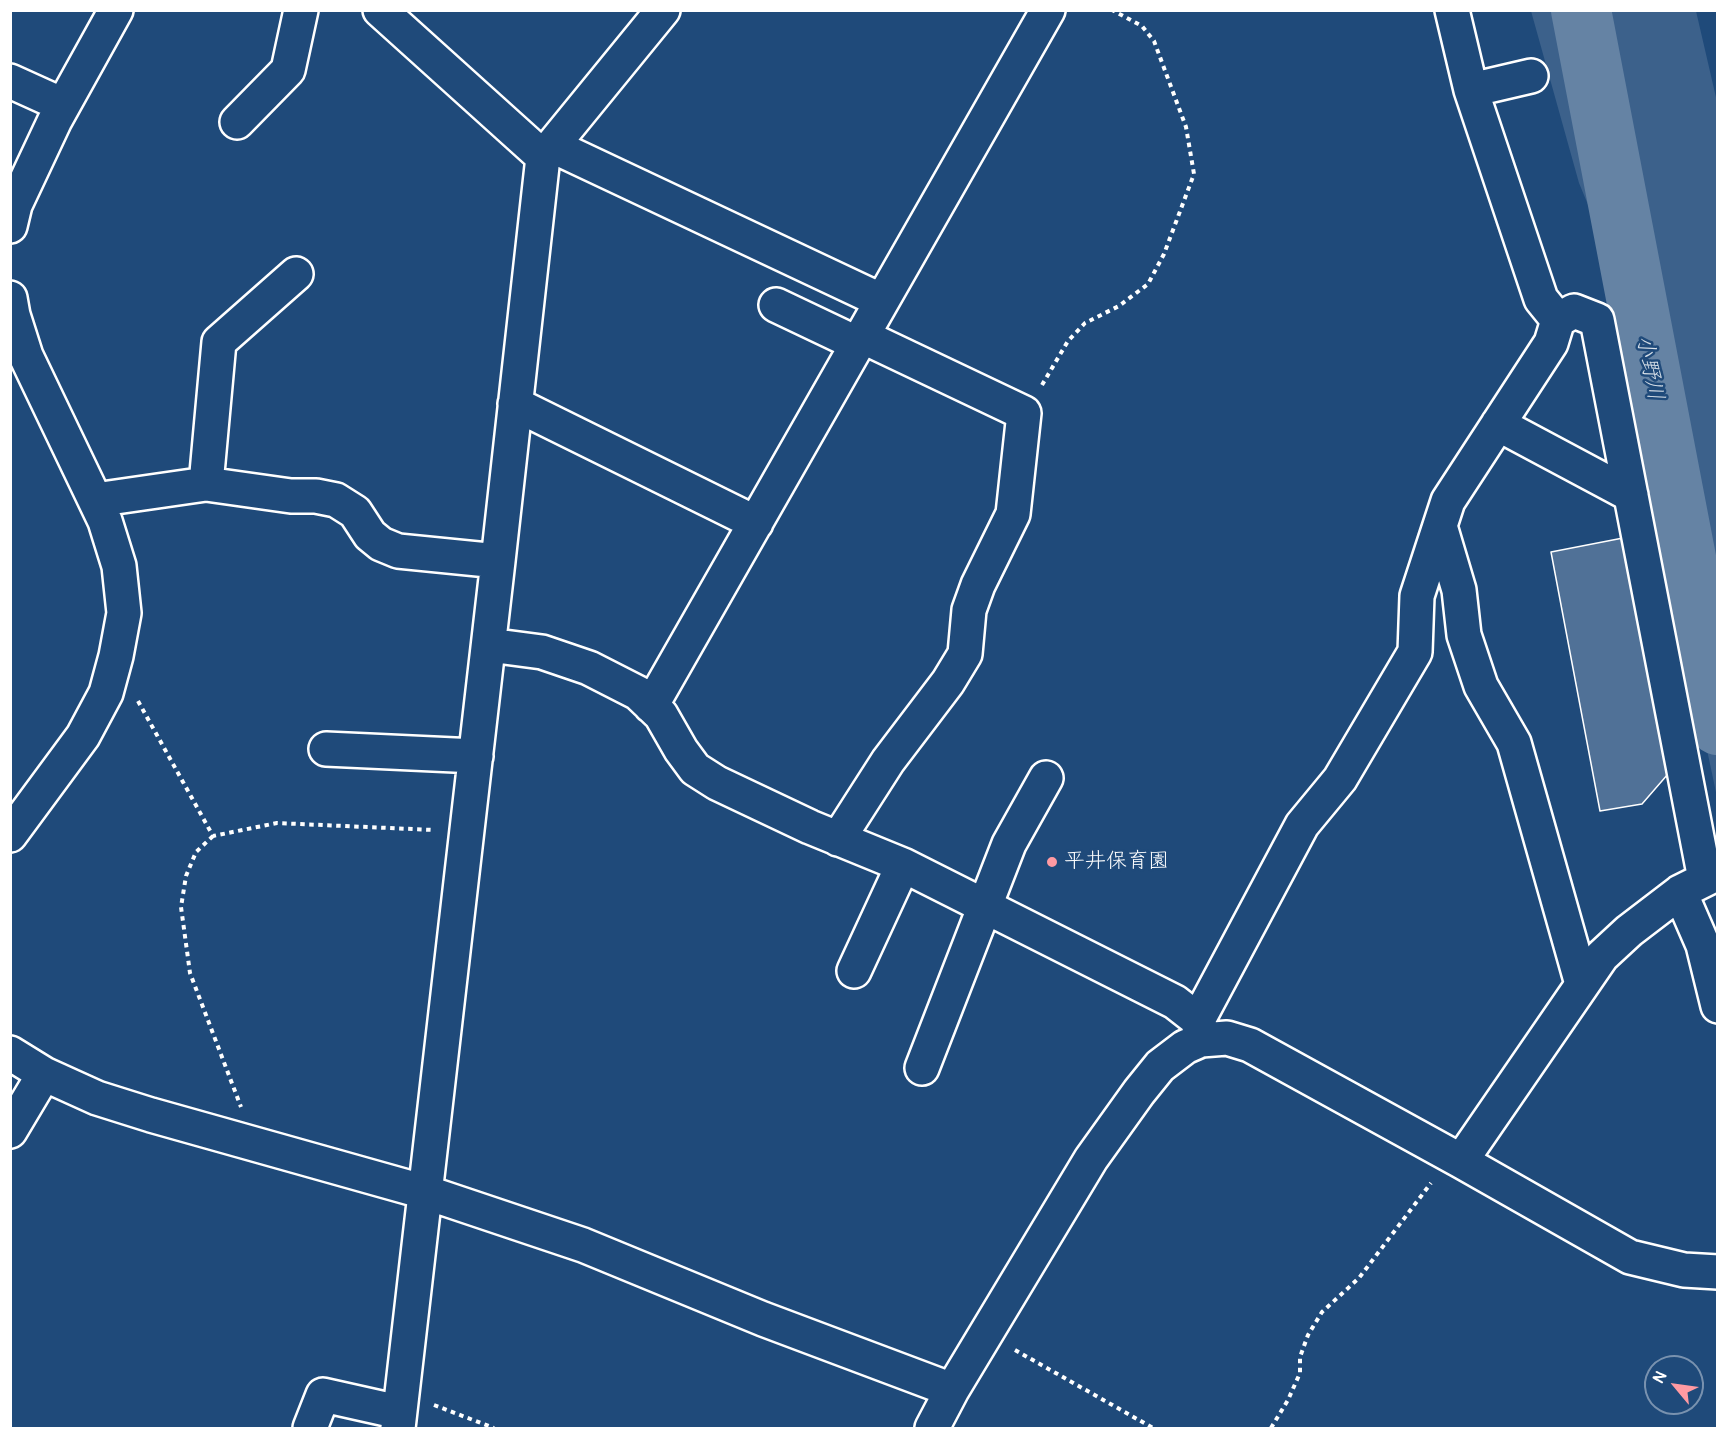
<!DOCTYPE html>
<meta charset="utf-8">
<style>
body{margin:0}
#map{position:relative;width:1728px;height:1439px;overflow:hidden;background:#1f4a7a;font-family:Pangolin,sans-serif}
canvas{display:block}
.frame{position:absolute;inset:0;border:12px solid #fff;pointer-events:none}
.north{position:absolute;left:1644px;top:1355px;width:60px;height:60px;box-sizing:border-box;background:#1f4a7a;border:2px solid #7992af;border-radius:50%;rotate:299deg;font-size:16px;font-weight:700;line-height:24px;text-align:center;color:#fff}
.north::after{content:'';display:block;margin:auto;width:21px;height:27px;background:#ff9aa2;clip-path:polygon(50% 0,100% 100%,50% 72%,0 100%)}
</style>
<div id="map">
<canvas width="1728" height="1439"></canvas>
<div class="frame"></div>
<div class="north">N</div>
</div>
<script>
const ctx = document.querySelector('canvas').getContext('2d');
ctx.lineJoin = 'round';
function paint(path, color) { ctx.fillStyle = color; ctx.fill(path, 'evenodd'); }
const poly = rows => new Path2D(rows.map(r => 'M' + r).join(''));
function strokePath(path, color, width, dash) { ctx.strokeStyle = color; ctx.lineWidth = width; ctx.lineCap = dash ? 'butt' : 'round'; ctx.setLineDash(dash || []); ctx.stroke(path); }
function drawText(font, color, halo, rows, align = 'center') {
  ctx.font = font + ' Pangolin,"Klee One",sans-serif'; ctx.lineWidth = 5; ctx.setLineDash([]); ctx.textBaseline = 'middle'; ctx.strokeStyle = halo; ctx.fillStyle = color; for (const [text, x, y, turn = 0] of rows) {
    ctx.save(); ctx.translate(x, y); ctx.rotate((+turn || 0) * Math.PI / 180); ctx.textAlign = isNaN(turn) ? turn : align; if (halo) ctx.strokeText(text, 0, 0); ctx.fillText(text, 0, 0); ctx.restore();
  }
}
const green = poly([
 [1531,11,1696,11,1718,106,1717,797,1676,604,1634,367,1622,287,1579,183]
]);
const river = poly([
 [1581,10,1718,725]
]);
const building = poly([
 [1623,538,1668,774,1642,804,1600,811,1551,552,1623,538]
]);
const path = poly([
 [1042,385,1068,341,1085,323,1119,306,1148,284,1164,254,1194,174,1186,127,1154,41,1142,26,1112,10],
 [138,701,213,836,277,823,434,830],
 [213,836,196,852,186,876,181,907,190,973,241,1107],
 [1015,1350,1153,1428],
 [434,1405,494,1428],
 [1271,1428,1288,1400,1300,1373,1300,1357,1308,1335,1322,1312,1359,1278,1431,1183]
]);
const minor = poly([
 [380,10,543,157],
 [10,81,63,105],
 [1471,90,1531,76],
 [237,122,288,70,301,10],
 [553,146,882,301],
 [10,226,15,205,55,120,116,10],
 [10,298,13,315,26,356,105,521,119,566,124,613,116,656,106,693,83,736,10,835],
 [776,305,858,344],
 [1558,320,1574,311,1597,320,1705,879],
 [515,404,756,523],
 [1498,424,1631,495],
 [206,484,219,342,296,274],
 [95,500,206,484,291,496,316,496,336,500,355,512,370,535,381,544,398,551,498,561],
 [1440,526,1459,590,1464,635,1481,686,1514,743,1582,984],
 [489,645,542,652,589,668,638,693,661,715,681,750,695,769,717,783,810,827,903,865,1175,1002,1198,1020],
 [651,706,1048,10],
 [326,749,476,756],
 [838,839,888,761,948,682,965,654,969,610,978,585,1013,514,1024,413,862,336],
 [1680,892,1703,945,1718,1006],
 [854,971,903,865],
 [1201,1040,1198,1020,1302,825,1340,779,1415,652,1417,596,1448,501,1551,343,1558,320,1541,299,1471,90,1452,10],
 [10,1053,44,1074,97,1098,151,1115,425,1192,583,1245,763,1319,952,1390],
 [922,1068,1009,844,1046,778],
 [10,1131,44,1074],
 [1461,1161,1602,956,1629,931,1680,892,1718,873],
 [310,1428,323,1395,399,1412],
 [398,1428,498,561,543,157,663,10],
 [932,1428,952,1390,1091,1159,1139,1092,1160,1066,1185,1047,1201,1040,1227,1038,1250,1045,1461,1161,1630,1257,1684,1270,1718,1272]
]);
const markers = [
 [1052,862,6,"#ff9aa2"]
];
const poiNames = [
 ["平井保育園",1064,862]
];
const waterNames = [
 ["小野川",1649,368,79]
];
paint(green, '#3c618b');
strokePath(river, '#6583a4', 60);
paint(building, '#507197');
strokePath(building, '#fff', 1.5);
strokePath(minor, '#fff', 38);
strokePath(path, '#fff', 4, [4.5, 4.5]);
strokePath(minor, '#1f4a7a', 33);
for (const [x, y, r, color] of markers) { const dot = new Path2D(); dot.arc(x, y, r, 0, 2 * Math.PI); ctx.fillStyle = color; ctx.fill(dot); strokePath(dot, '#1f4a7a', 2); }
drawText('21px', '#fff', '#1f4a7a', poiNames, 'left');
drawText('italic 22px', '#d8e0e8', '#1f4a7a', waterNames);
</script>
